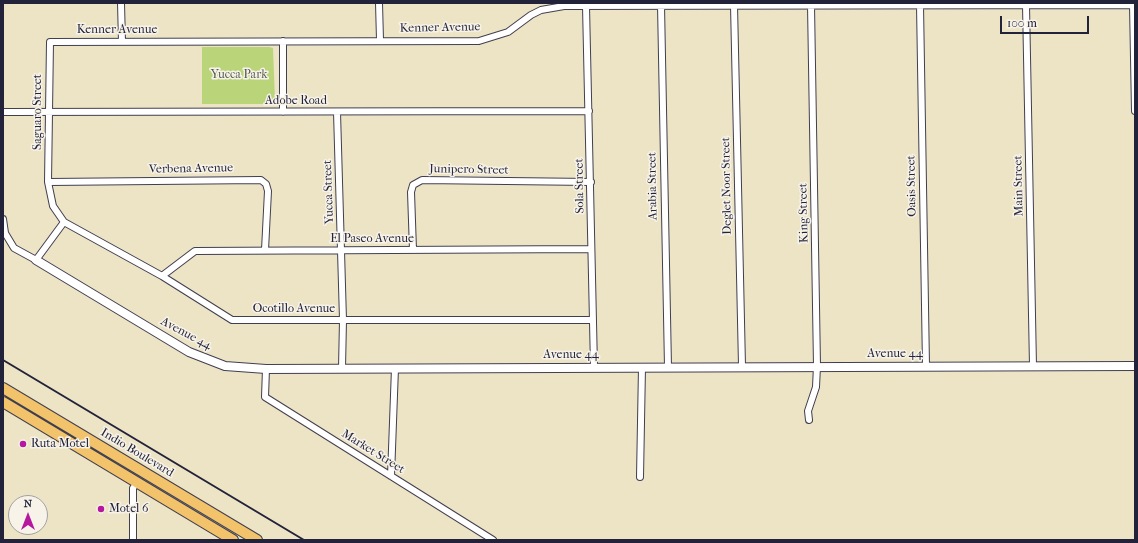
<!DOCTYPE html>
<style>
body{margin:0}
#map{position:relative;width:1138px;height:543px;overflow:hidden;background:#ede4c6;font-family:"IM FELL French Canon",serif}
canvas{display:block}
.frame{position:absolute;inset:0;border:4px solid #22223b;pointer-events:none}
.north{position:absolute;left:8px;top:495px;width:40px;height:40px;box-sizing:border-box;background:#f7f3e8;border:1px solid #a29fa3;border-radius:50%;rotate:0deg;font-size:11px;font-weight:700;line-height:16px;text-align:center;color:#22223b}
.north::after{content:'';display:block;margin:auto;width:14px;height:18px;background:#b5179e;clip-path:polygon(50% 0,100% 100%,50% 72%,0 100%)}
.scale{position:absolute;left:1000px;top:16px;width:89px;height:18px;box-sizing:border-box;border:2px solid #22223b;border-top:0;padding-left:5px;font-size:12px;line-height:14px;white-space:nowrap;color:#22223b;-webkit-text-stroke:3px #f7f3e8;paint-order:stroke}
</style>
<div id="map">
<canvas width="1138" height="543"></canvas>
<div class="frame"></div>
<div class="north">N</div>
<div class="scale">100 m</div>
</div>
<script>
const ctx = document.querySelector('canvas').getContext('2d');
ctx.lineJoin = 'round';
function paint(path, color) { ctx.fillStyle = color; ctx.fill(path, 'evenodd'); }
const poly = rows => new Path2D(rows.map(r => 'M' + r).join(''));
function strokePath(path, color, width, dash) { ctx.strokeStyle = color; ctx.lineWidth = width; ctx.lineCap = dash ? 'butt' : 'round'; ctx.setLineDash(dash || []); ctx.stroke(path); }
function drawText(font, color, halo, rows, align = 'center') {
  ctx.font = font + ' "IM FELL French Canon",serif'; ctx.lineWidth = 3; ctx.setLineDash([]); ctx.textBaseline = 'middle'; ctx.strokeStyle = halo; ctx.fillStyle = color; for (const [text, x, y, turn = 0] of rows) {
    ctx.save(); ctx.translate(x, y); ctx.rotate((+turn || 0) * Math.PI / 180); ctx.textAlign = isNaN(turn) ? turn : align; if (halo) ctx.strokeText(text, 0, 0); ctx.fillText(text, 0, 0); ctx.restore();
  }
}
const green = poly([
 [202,47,269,47,273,48,275,101,271,104,202,104]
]);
const minor = poly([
 [121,3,122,42],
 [379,3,380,40],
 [661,5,668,367],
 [734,5,742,366],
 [920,5,926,366],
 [1026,5,1033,366],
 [1133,5,1135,111],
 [586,6,594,367],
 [283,41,283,112],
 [3,112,589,111],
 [337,112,343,320,342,368],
 [48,182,261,180,266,184,268,191,265,250],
 [3,219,5,233,14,248,36,260,64,222],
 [413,250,411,192,413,185,422,180,591,182],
 [162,276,195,251,591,249],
 [593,320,232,320,162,276,64,222,53,206,48,182,50,42,479,41,508,32,531,15,541,10,564,6,1135,5],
 [266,369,265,397,493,540],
 [809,420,808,411,816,387,817,366,811,5],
 [391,476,395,368],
 [640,477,642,367],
 [133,540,133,488,137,483]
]);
const tertiary = poly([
 [36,260,189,352,225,366,266,369,1135,366]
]);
const primary = poly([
 [3,388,257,540],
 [3,402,233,540]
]);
const rail = poly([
 [3,360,304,540]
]);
const markers = [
 [23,444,4,"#b5179e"],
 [101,509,4,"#b5179e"]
];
const streetNames = [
 ["Kenner Avenue",440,28,-1],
 ["Kenner Avenue",117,30],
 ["Adobe Road",296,101],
 ["Saguaro Street",38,112,-90],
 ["Verbena Avenue",191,169,-1],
 ["Junipero Street",469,170,1],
 ["Sola Street",580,186,-91],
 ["Arabia Street",653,186,-91],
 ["Deglet Noor Street",727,186,-91],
 ["Oasis Street",912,186,-91],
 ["Main Street",1019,186,-91],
 ["Yucca Street",329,192,-92],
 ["King Street",804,213,-91],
 ["El Paseo Avenue",372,239],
 ["Ocotillo Avenue",294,309],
 ["Avenue 44",186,334,28],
 ["Avenue 44",895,354],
 ["Avenue 44",571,355],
 ["Market Street",373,452,32],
 ["Indio Boulevard",137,453,31]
];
const parkNames = [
 ["Yucca Park",239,75]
];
const poiNames = [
 ["Ruta Motel",31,444],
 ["Motel 6",109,509]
];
paint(green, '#bad47a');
strokePath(minor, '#403f50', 8);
strokePath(tertiary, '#403f50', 10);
strokePath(primary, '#403f50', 12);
strokePath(minor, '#fff', 6);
strokePath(tertiary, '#fff', 8);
strokePath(primary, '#f2c36a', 10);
strokePath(rail, '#22223b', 2);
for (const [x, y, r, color] of markers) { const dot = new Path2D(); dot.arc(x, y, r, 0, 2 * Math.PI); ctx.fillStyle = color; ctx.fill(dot); strokePath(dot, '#f7f3e8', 1.5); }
drawText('12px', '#22223b', '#f7f3e8', streetNames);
drawText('12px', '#50574e', '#f7f3e8', parkNames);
drawText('12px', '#22223b', '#f7f3e8', poiNames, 'left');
</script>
